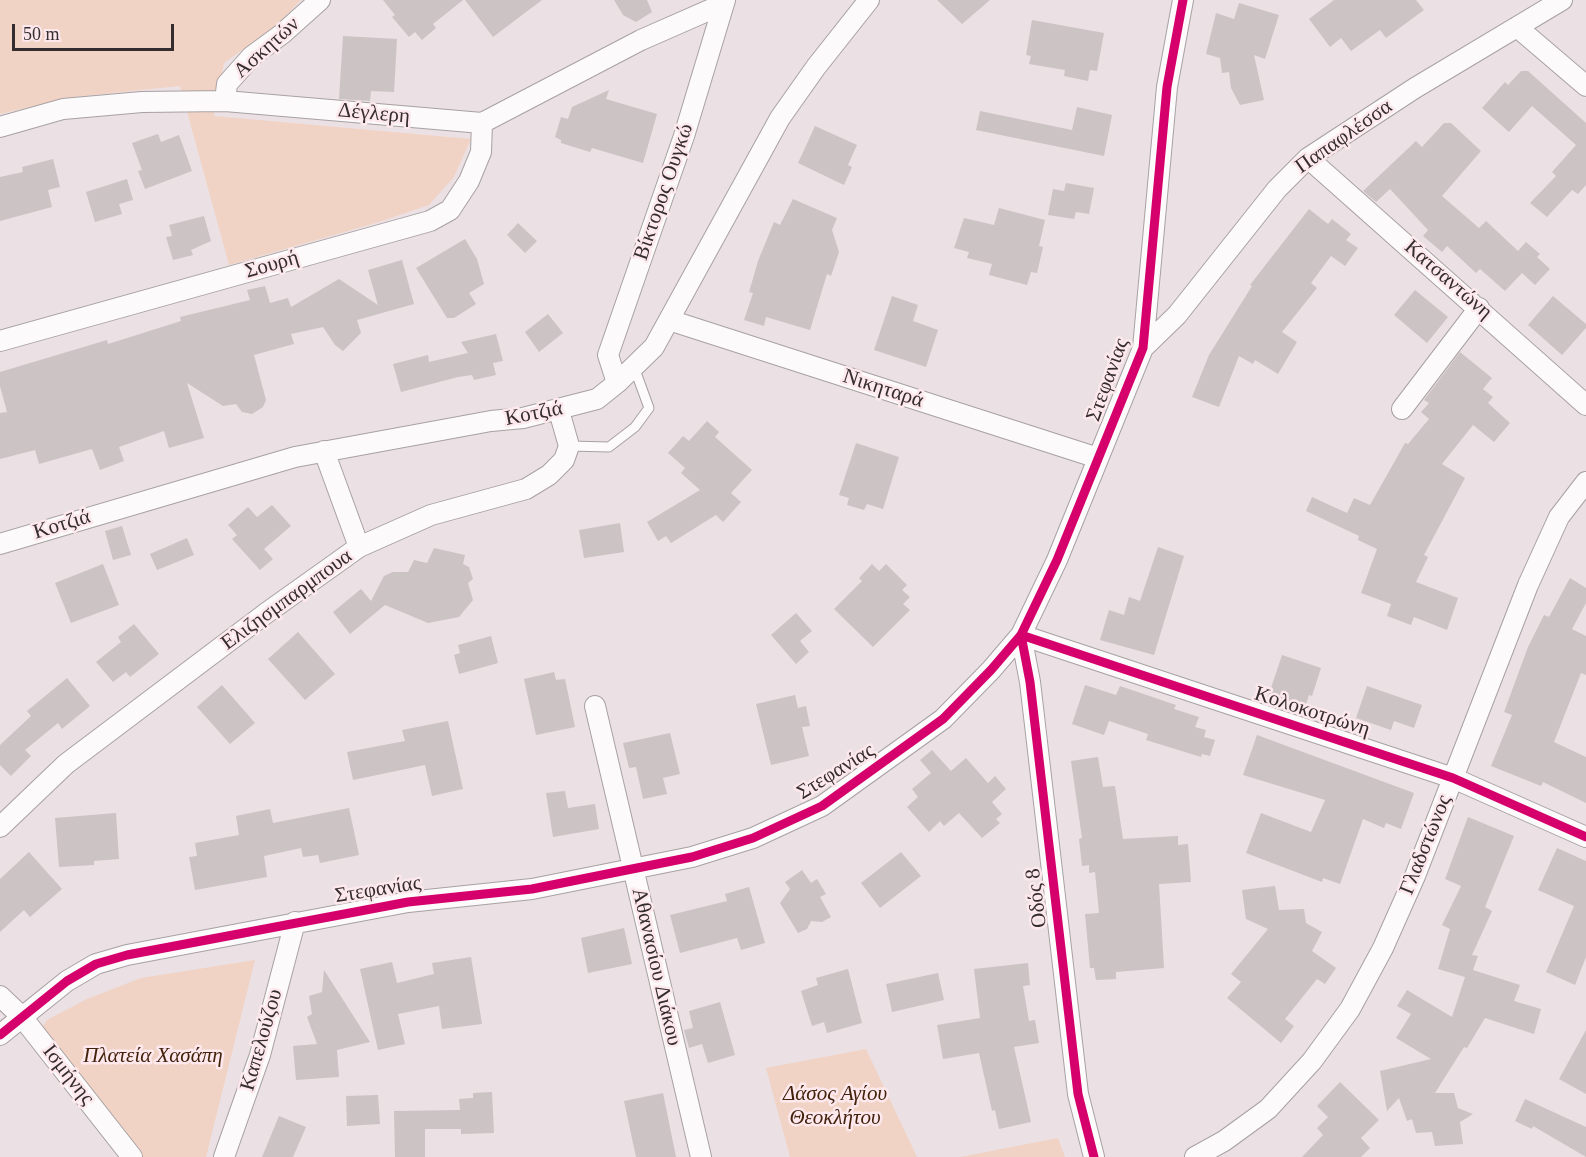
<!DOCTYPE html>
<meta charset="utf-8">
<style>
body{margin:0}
#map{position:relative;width:1586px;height:1157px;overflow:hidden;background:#ebe0e3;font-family:Georgia,serif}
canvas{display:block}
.scale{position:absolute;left:12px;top:24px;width:162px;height:27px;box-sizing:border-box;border:3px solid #342c2e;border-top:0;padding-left:8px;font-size:18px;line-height:21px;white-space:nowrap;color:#342c2e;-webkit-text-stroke:4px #fde9ed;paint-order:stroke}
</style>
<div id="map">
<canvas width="1586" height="1157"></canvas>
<div class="scale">50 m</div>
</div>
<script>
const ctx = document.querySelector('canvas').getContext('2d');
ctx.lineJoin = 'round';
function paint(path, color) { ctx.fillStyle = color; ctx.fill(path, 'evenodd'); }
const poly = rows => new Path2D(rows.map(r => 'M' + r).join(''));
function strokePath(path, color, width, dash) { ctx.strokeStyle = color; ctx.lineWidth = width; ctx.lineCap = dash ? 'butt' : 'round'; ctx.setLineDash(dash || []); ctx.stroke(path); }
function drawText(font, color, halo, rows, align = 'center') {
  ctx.font = font + ' Georgia,serif'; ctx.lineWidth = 5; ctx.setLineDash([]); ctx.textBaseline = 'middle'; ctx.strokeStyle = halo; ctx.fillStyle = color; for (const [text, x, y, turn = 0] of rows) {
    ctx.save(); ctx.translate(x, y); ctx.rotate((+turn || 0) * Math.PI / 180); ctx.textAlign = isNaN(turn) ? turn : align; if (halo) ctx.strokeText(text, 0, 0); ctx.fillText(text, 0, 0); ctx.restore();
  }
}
const green = poly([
 [0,0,301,0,278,24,224,63,214,116,471,139,454,177,429,205,379,222,229,265,180,86,74,97,0,114],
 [255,960,206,1157,139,1157,40,1030,47,1020,87,999,141,978],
 [866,1049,917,1157,790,1157,766,1068],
 [1058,1138,1065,1157,960,1157]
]);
const building = poly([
 [383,0,463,0,433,24,436,28,422,40,415,32,409,37,392,17,395,15],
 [465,0,542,0,493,37],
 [614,0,647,0,652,12,636,22,623,15],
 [937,0,990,0,962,24],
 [1334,0,1416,0,1424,10,1386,38,1380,30,1351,51,1341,38,1330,47,1309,19],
 [1239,3,1279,15,1265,59,1254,55,1264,100,1240,105,1231,88,1229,72,1222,73,1220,58,1206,54,1216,13,1234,19],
 [1032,20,1104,33,1097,71,1090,70,1088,81,1064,76,1065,70,1029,64,1031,56,1026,55],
 [343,36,397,39,394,92,371,91,370,101,339,99],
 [1521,71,1528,71,1586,123,1586,185,1578,194,1572,190,1547,217,1530,203,1556,176,1552,172,1576,145,1532,106,1509,132,1482,108,1505,82,1508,85],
 [609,90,606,99,657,114,643,163,592,148,590,152,561,143,561,140,555,137,561,117,568,119,572,107],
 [1077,107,1112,115,1104,156,976,130,980,111,1072,130],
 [1444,123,1451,123,1481,151,1442,196,1479,228,1486,221,1518,251,1526,242,1540,254,1537,257,1550,269,1535,285,1522,273,1505,291,1480,269,1476,273,1447,246,1442,252,1423,236,1428,230,1390,189,1376,202,1363,191,1416,141,1422,147],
 [815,126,857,145,848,165,852,167,844,185,798,163],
 [158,134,161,142,179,135,192,171,145,189,138,171,142,170,132,143],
 [53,159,60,187,48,190,52,207,0,221,0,177,23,172,22,167],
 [127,179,133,200,119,204,122,214,95,222,86,192],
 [1066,183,1094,188,1089,214,1076,212,1074,219,1048,215,1053,189,1064,191],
 [793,199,837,218,832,230,839,252,831,276,827,274,810,330,766,317,764,326,744,320,753,293,749,292,758,261,774,222,780,225],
 [999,208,1045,220,1039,246,1043,247,1037,273,1031,272,1027,285,989,275,992,264,967,258,969,252,954,248,964,218,994,225],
 [1309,209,1328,224,1332,219,1351,234,1346,240,1358,248,1345,266,1331,256,1311,283,1317,288,1282,332,1297,342,1278,374,1255,360,1253,364,1239,356,1219,407,1192,397,1209,355,1252,286,1250,285],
 [204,216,211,241,191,250,193,255,173,260,166,237,172,236,169,225],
 [518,223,537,241,525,253,507,235],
 [465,239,477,259,484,284,469,293,476,304,454,318,447,318,416,268],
 [402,260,414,304,357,320,361,333,343,351,335,345,323,327,291,334,294,344,254,355,266,400,263,407,252,414,242,412,236,404,223,406,187,383,204,438,169,448,164,431,119,447,124,461,100,470,92,449,39,464,35,450,0,459,0,413,7,412,0,386,0,372,107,340,108,344,181,321,180,317,250,300,247,290,265,286,270,303,288,298,291,307,339,279,378,305,368,270],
 [1415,290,1448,317,1427,343,1394,315],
 [892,296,918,305,913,321,938,330,926,367,874,350],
 [1553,296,1586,324,1586,328,1562,355,1528,325],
 [548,314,563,333,539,352,525,332],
 [496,334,503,361,493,363,496,375,474,380,472,375,458,377,401,392,393,364,428,355,429,362,468,353,461,342],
 [1460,352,1492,378,1483,389,1493,397,1488,403,1510,423,1494,442,1473,425,1442,464,1465,478,1424,555,1428,557,1416,582,1458,598,1447,630,1414,617,1411,625,1387,616,1391,604,1361,593,1377,549,1358,540,1359,536,1306,511,1312,497,1347,513,1354,498,1370,505,1405,443,1408,444,1429,419,1421,412,1429,403,1424,400],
 [707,421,719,432,715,437,752,470,731,493,741,502,723,522,716,515,671,543,666,536,658,541,647,522,700,490,681,473,685,468,668,453,683,436,689,441],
 [856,443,899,457,883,509,867,504,864,510,847,505,849,498,839,495],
 [272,505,291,526,264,549,273,559,260,570,232,539,237,535,228,525,248,507,257,517],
 [620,523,624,552,584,558,579,530],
 [122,526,131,555,113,560,105,531],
 [187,538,194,555,157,570,150,554],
 [1158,547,1184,556,1154,655,1100,640,1109,610,1124,615,1129,597,1140,601],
 [434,548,465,555,463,564,469,567,473,579,468,583,473,600,459,617,428,623,385,605,350,634,333,612,361,589,371,601,384,576,393,572,408,572,414,560,427,563],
 [103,564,119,605,71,623,55,583],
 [872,564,879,571,886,564,907,585,902,590,910,597,903,604,910,610,873,647,834,609,862,581,859,578],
 [1570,578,1586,588,1586,603,1572,629,1586,636,1586,675,1581,673,1554,742,1586,757,1586,803,1543,782,1541,786,1491,766,1512,715,1504,712,1528,647,1544,615,1549,617],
 [796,613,812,631,800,641,809,652,796,664,771,635],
 [134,624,159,654,130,677,126,672,113,682,96,662,121,642,118,637],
 [298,632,335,674,305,700,268,659],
 [491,636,498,663,459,674,454,655,460,653,458,645],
 [1282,655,1321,668,1312,696,1309,695,1305,707,1269,694],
 [554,672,556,680,565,679,575,727,536,735,524,679],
 [67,678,90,706,62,729,58,723,25,750,31,756,11,776,0,765,0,745,31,716,27,711],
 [222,685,255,723,230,744,197,707],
 [1085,685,1116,695,1120,686,1176,705,1174,709,1199,717,1195,727,1206,730,1204,737,1215,740,1210,756,1202,754,1201,757,1146,740,1148,734,1109,721,1104,735,1072,724],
 [1367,686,1422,705,1414,728,1394,721,1391,730,1356,718],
 [795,695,798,708,806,706,810,726,802,727,809,756,771,765,756,704],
 [448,721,463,789,432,796,425,765,353,780,347,752,405,741,402,730],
 [670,733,680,774,663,778,667,794,643,799,636,767,629,768,623,743],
 [1257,735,1414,793,1401,829,1386,823,1384,828,1363,819,1340,884,1323,878,1322,882,1246,853,1261,813,1311,832,1325,800,1243,775],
 [932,750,951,771,966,758,988,783,995,776,1006,789,992,802,1002,814,996,819,1000,823,982,838,959,813,944,826,940,821,929,832,907,807,918,797,912,789,931,773,920,760],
 [1098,757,1103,787,1115,786,1123,839,1178,836,1178,845,1188,844,1191,882,1159,884,1164,968,1116,972,1116,979,1096,980,1094,968,1090,968,1085,914,1099,913,1095,872,1089,873,1089,865,1082,866,1079,839,1082,838,1071,761],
 [565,791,568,808,595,804,599,829,553,837,546,793],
 [349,808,359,855,320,863,318,855,303,857,301,848,264,856,267,877,195,890,189,857,197,856,195,843,239,835,236,816,270,809,273,823],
 [116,813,119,859,94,861,94,865,59,867,55,818],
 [1468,817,1514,836,1485,907,1492,911,1472,955,1478,956,1473,970,1520,985,1514,1001,1541,1009,1534,1034,1485,1018,1467,1048,1464,1047,1435,1093,1454,1093,1458,1108,1473,1114,1460,1122,1463,1144,1435,1146,1432,1132,1416,1133,1412,1119,1407,1121,1399,1098,1387,1111,1380,1071,1431,1059,1396,1038,1411,1014,1397,1006,1407,990,1452,1017,1465,977,1438,969,1450,929,1442,925,1461,886,1445,879],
 [1557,848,1586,861,1586,957,1575,985,1546,972,1574,906,1538,890],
 [29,852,62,889,30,917,24,910,0,932,0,879],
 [901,852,921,876,880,908,861,883],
 [802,870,811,883,817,879,826,894,820,897,831,917,822,922,811,921,807,929,798,933,780,903,790,889,785,882],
 [1275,886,1279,910,1304,909,1306,923,1322,932,1312,951,1336,968,1325,984,1317,979,1285,1019,1294,1026,1281,1043,1227,998,1241,982,1231,974,1268,929,1246,919,1242,890],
 [749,887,765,943,741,950,737,938,680,953,670,915,727,901,725,894],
 [624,928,632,964,588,973,581,938],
 [471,957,482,1024,442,1029,439,1006,398,1014,405,1044,378,1050,360,969,392,962,397,983,434,974,432,963],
 [1028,963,1030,985,1023,986,1029,1021,1035,1020,1039,1043,1014,1047,1031,1122,999,1129,995,1110,992,1111,979,1053,943,1059,937,1025,980,1018,974,969],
 [848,969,862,1023,827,1033,824,1022,812,1026,801,991,818,985,816,978],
 [324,970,370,1042,337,1050,339,1077,296,1080,293,1046,317,1044,307,1017,312,1014,309,996,322,992],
 [938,973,944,1000,892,1012,886,984],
 [720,1002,735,1055,708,1063,702,1044,689,1048,684,1030,693,1028,689,1011],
 [1586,1030,1586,1094,1559,1079],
 [1340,1082,1379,1120,1361,1138,1370,1148,1361,1157,1302,1157,1323,1135,1317,1128,1328,1117,1317,1106],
 [492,1092,494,1133,461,1134,461,1129,425,1129,425,1157,395,1157,394,1111,460,1110,459,1099,473,1098,473,1093],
 [663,1093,676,1157,636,1157,624,1101],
 [378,1095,380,1124,347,1126,346,1096],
 [1525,1099,1586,1127,1586,1157,1533,1126,1532,1129,1515,1121],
 [279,1116,306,1127,293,1157,262,1157]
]);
const lane = poly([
 [569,446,609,447,635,427,649,408,634,367]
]);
const street = poly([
 [1517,27,1586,86],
 [225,101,227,84,252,56,282,34,320,0],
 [0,127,63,109,142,102,225,101,482,123,641,40,723,4],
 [1308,158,1586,405],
 [669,320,1098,458],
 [0,341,430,221,450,210,469,181,481,152,482,123],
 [1143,348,1177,315,1277,189,1308,158,1415,88,1562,0],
 [617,383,608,355,684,136,725,0],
 [1402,409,1479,308],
 [324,451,359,547],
 [0,544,295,457,491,421,523,418,597,399,617,383,654,347,780,118,816,67,869,0],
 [595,706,701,1157],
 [0,827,66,764,265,614,359,547,431,515,526,489,549,475,564,460,569,446,559,411],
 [0,996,22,1017,132,1157],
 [0,1035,67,981,96,964,127,955,408,902,532,889,692,857,753,838,822,806,943,719,991,670,1021,635,1057,560,1143,348,1167,87,1183,0],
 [224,1157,260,1055,295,922],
 [1094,1157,1078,1094,1030,682,1021,635,1453,778,1586,837],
 [1195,1157,1224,1141,1268,1109,1312,1061,1350,1009,1383,948,1415,876,1528,585,1559,517,1586,482]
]);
const cycleway = poly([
 [0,1035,67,981,96,964,127,955,408,902,532,889,692,857,753,838,822,806,943,719,991,670,1021,635,1057,560,1143,348,1167,87,1183,0],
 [1094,1157,1078,1094,1030,682,1021,635,1453,778,1586,837]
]);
const streetNames = [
 ["Ασκητών",267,48,-42],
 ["Δέγλερη",374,114,5],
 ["Παπαφλέσσα",1344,137,-35],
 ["Βίκτορος Ουγκώ",664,192,-71],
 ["Σουρή",272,265,-16],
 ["Κατσαντώνη",1448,280,41],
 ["Στεφανίας",1108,380,-70],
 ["Νικηταρά",883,389,18],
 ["Κοτζιά",534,414,-11],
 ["Κοτζιά",62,525,-17],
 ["Ελιζησμπαρμπουα",287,600,-36],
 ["Κολοκοτρώνη",1312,712,18],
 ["Στεφανίας",836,772,-32],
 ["Γλαδστώνος",1426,845,-68],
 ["Στεφανίας",378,890,-9],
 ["Οδός 8",1037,898,-97],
 ["Αθανασίου Διάκου",656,967,77],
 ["Καπελούζου",262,1040,-74],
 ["Ισμήνης",68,1075,52]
];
const parkNames = [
 ["Πλατεία Χασάπη",153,1056],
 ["Δάσος Αγίου",835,1094],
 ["Θεοκλήτου",835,1118]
];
paint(green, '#f1d3c5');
paint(building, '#ccc3c4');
strokePath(lane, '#a8a1a3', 11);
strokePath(street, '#a8a1a3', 22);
strokePath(lane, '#fcfafb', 9);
strokePath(street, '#fcfafb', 20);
strokePath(cycleway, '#d6006c', 9);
drawText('21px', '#342c2e', '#fde9ed', streetNames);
drawText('italic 21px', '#43220c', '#fde9ed', parkNames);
</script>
